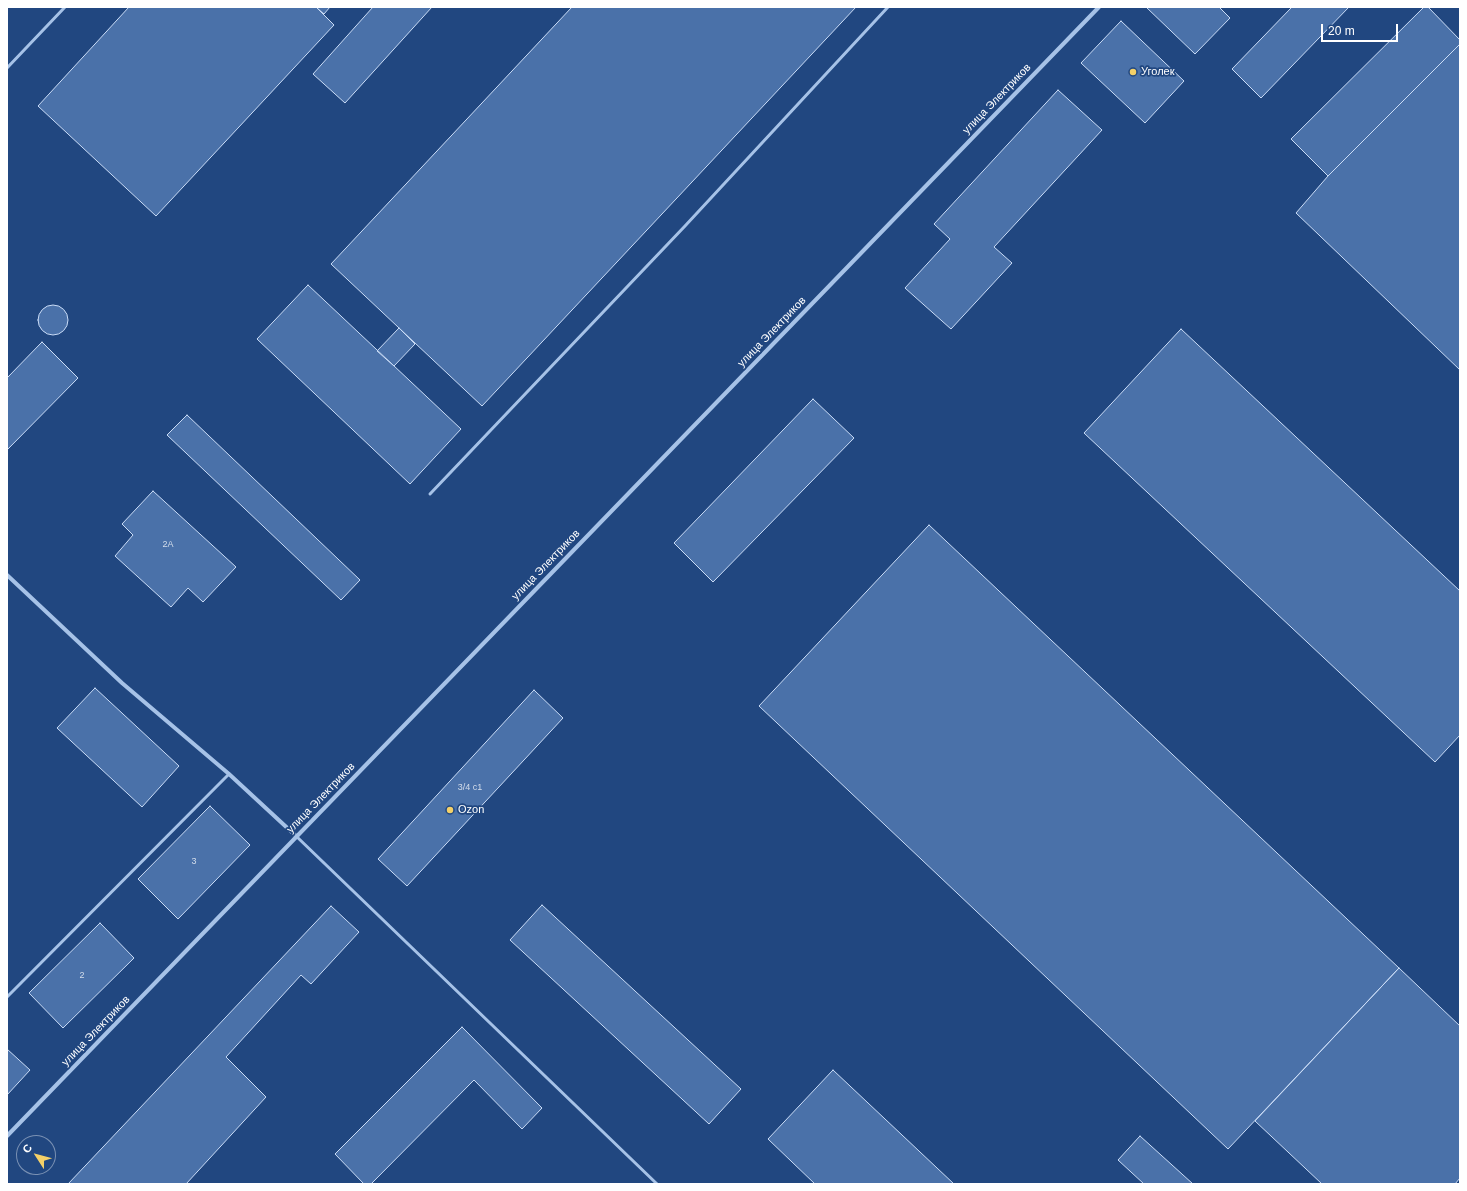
<!DOCTYPE html>
<meta charset="utf-8">
<style>
body{margin:0}
#map{position:relative;width:1467px;height:1191px;overflow:hidden;background:#214780;font-family:Helvetica,sans-serif}
canvas{display:block}
.frame{position:absolute;inset:0;border:8px solid #fff;pointer-events:none}
.north{position:absolute;left:16px;top:1135px;width:40px;height:40px;box-sizing:border-box;background:#214780;border:1px solid #7a91b3;border-radius:50%;rotate:306deg;font-size:11px;font-weight:700;line-height:16px;text-align:center;color:#fff}
.north::after{content:'';display:block;margin:auto;width:14px;height:18px;background:#f4d068;clip-path:polygon(50% 0,100% 100%,50% 72%,0 100%)}
.scale{position:absolute;left:1321px;top:24px;width:77px;height:18px;box-sizing:border-box;border:2px solid #fff;border-top:0;padding-left:5px;font-size:12px;line-height:14px;white-space:nowrap;color:#fff;-webkit-text-stroke:3px #214780;paint-order:stroke}
</style>
<div id="map">
<canvas width="1467" height="1191"></canvas>
<div class="frame"></div>
<div class="north">С</div>
<div class="scale">20 m</div>
</div>
<script>
const ctx = document.querySelector('canvas').getContext('2d');
ctx.lineJoin = 'round';
function paint(path, color) { ctx.fillStyle = color; ctx.fill(path, 'evenodd'); }
const poly = rows => new Path2D(rows.map(r => 'M' + r).join(''));
function strokePath(path, color, width, dash) { ctx.strokeStyle = color; ctx.lineWidth = width; ctx.lineCap = dash ? 'butt' : 'round'; ctx.setLineDash(dash || []); ctx.stroke(path); }
function drawText(font, color, halo, rows, align = 'center') {
  ctx.font = font + ' Helvetica,sans-serif'; ctx.lineWidth = 3.5; ctx.setLineDash([]); ctx.textBaseline = 'middle'; ctx.strokeStyle = halo; ctx.fillStyle = color; for (const [text, x, y, turn = 0] of rows) {
    ctx.save(); ctx.translate(x, y); ctx.rotate((+turn || 0) * Math.PI / 180); ctx.textAlign = isNaN(turn) ? turn : align; if (halo) ctx.strokeText(text, 0, 0); ctx.fillText(text, 0, 0); ctx.restore();
  }
}
const building = poly([
 [129,7,316,7,334,25,156,216,38,106,129,7],
 [316,7,330,7,324,14,316,7],
 [373,7,432,7,345,103,313,74,373,7],
 [572,7,856,7,482,406,331,264,572,7],
 [1146,7,1219,7,1230,18,1195,54,1146,7],
 [1292,7,1349,7,1261,98,1232,69,1292,7],
 [1424,7,1428,7,1460,40,1460,44,1328,176,1291,139,1424,7],
 [1121,21,1184,81,1145,123,1081,63,1121,21],
 [1460,44,1460,370,1296,213,1328,176,1460,44],
 [1058,90,1102,130,994,247,1012,263,951,329,905,288,950,239,934,224,1058,90],
 [308,285,461,429,410,484,257,339,308,285],
 '38 320a15 15 0 1 1 30 0a15 15 0 1 1-30 0Z',
 [399,328,415,344,394,366,377,351,399,328],
 [1181,329,1460,591,1460,735,1435,762,1084,433,1181,329],
 [42,342,78,378,7,450,7,375,8,377,42,342],
 [813,399,854,438,713,582,674,543,813,399],
 [187,415,360,580,341,600,167,435,187,415],
 [153,491,236,567,203,602,188,588,171,607,115,556,133,535,122,524,153,491],
 [929,525,1399,968,1228,1149,759,706,929,525],
 [95,688,179,766,142,807,57,728,95,688],
 [534,690,563,718,407,886,378,859,534,690],
 [210,806,250,845,178,919,138,879,210,806],
 [542,905,741,1089,709,1124,510,940,542,905],
 [331,906,359,932,311,984,301,975,226,1057,266,1097,186,1184,68,1184,331,906],
 [100,923,134,958,63,1028,29,993,100,923],
 [1399,968,1460,1026,1460,1178,1455,1184,1322,1184,1255,1121,1399,968],
 [462,1027,542,1108,522,1129,474,1080,371,1184,364,1184,335,1154,462,1027],
 [7,1049,30,1070,7,1095,7,1049],
 [833,1070,954,1184,815,1184,768,1139,833,1070],
 [1140,1136,1193,1184,1144,1184,1118,1160,1140,1136]
]);
const service = poly([
 [7,68,65,7],
 [430,494,685,226,888,7],
 [296,836,657,1184],
 [7,997,229,774]
]);
const minor = poly([
 [7,575,122,683,229,774,296,836],
 [7,1136,1099,7]
]);
const markers = [
 [1133,72,4,"#f4d068"],
 [450,810,4,"#f4d068"]
];
const numberNames = [
 ["2А",168,545],
 ["3/4 с1",470,788],
 ["3",194,862],
 ["2",82,976]
];
const poiNames = [
 ["Уголек",1141,72],
 ["Ozon",458,810]
];
const streetNames = [
 ["улица Электриков",997,99,-46],
 ["улица Электриков",772,332,-46],
 ["улица Электриков",546,565,-46],
 ["улица Электриков",321,798,-46],
 ["улица Электриков",96,1031,-46]
];
paint(building, '#4a71a9');
strokePath(building, '#cadcf6', 1);
strokePath(service, '#a6c2e7', 3);
strokePath(minor, '#a6c2e7', 4);
for (const [x, y, r, color] of markers) { const dot = new Path2D(); dot.arc(x, y, r, 0, 2 * Math.PI); ctx.fillStyle = color; ctx.fill(dot); strokePath(dot, '#214780', 1.5); }
drawText('9px', '#d2dcea', null, numberNames);
drawText('11px', '#fff', '#214780', poiNames, 'left');
drawText('11px', '#fff', '#214780', streetNames);
</script>
